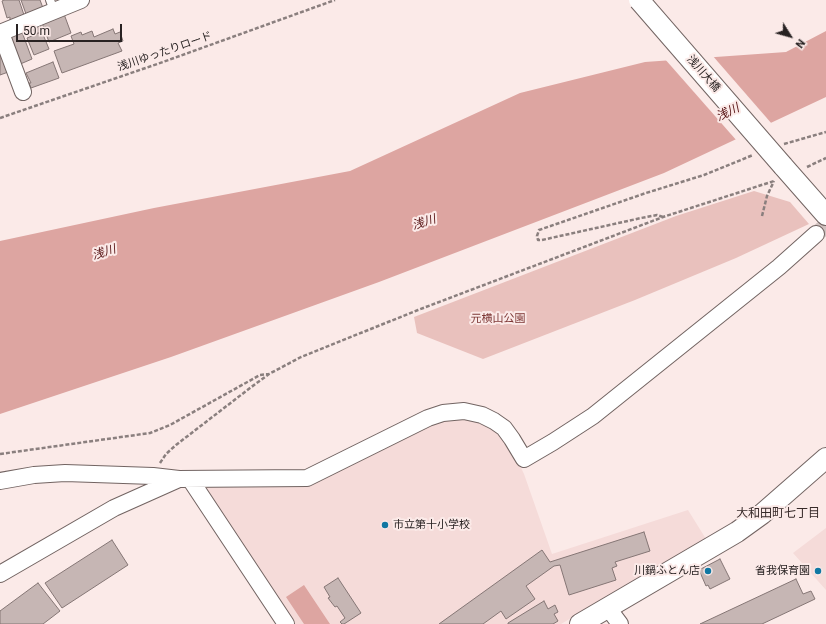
<!DOCTYPE html>
<meta charset="utf-8">
<style>
body{margin:0}
#map{position:relative;width:826px;height:624px;overflow:hidden;background:#fbeae8;font-family:Roboto,sans-serif}
canvas{display:block}
.north{position:absolute;left:770px;top:16px;width:40px;height:40px;-webkit-text-stroke:3px #fbeae8;paint-order:stroke;rotate:127deg;font-size:11px;font-weight:700;line-height:16px;text-align:center;color:#282222}
.north::after{content:'';display:block;margin:auto;width:14px;height:18px;background:#282222;clip-path:polygon(50% 0,100% 100%,50% 72%,0 100%)}
.scale{position:absolute;left:16px;top:24px;width:106px;height:18px;box-sizing:border-box;border:2px solid #282222;border-top:0;padding-left:5px;font-size:12px;line-height:14px;white-space:nowrap;color:#282222;-webkit-text-stroke:3px #fbeae8;paint-order:stroke}
</style>
<div id="map">
<canvas width="826" height="624"></canvas>
<div class="north">N</div>
<div class="scale">50 m</div>
</div>
<script>
const ctx = document.querySelector('canvas').getContext('2d');
ctx.lineJoin = 'round';
function paint(path, color) { ctx.fillStyle = color; ctx.fill(path, 'evenodd'); }
const poly = rows => new Path2D(rows.map(r => 'M' + r).join(''));
function strokePath(path, color, width, dash) { ctx.strokeStyle = color; ctx.lineWidth = width; ctx.lineCap = dash ? 'butt' : 'round'; ctx.setLineDash(dash || []); ctx.stroke(path); }
function drawText(font, color, halo, rows, align = 'center') {
  ctx.font = font + ' Roboto,"Noto Sans JP",sans-serif'; ctx.lineWidth = 4; ctx.setLineDash([]); ctx.textBaseline = 'middle'; ctx.strokeStyle = halo; ctx.fillStyle = color; for (const [text, x, y, turn = 0] of rows) {
    ctx.save(); ctx.translate(x, y); ctx.rotate((+turn || 0) * Math.PI / 180); ctx.textAlign = isNaN(turn) ? turn : align; if (halo) ctx.strokeText(text, 0, 0); ctx.fillText(text, 0, 0); ctx.restore();
  }
}
const built = poly([
 [464,417,491,424,511,447,524,474,552,554,688,510,706,539,561,624,293,624,204,489,207,484,309,485,429,424,445,420],
 [826,528,826,590,793,553]
]);
const green = poly([
 [754,191,790,202,809,224,736,258,635,300,483,359,417,333,414,317,676,216]
]);
const water = poly([
 [826,31,826,97,664,173,379,282,171,357,0,414,0,241,154,208,350,171,520,93,645,62,786,52],
 [304,585,330,624,304,624,286,597]
]);
const pier = poly([
 [712,55,772,124,737,141,664,58]
]);
const building = poly([
 [4,0,19,0,24,15,10,20,10,17,7,18,2,1,4,0],
 [21,0,40,0,43,8,26,14,21,0],
 [64,14,71,33,49,42,42,23,64,14],
 [39,23,43,31,35,34,32,26,39,23],
 [113,29,115,34,120,32,123,41,118,43,122,51,62,73,54,51,74,44,71,36,81,32,82,35,92,31,94,37,113,29],
 [22,32,32,59,18,65,8,38,22,32],
 [42,32,49,49,34,55,27,38,42,32],
 [0,49,11,71,0,75,0,49],
 [53,62,59,78,31,88,29,83,31,83,26,73,53,62],
 [644,532,650,551,615,562,617,566,612,568,616,580,569,595,560,565,554,566,526,586,535,599,506,619,501,611,483,624,439,624,542,550,550,562,644,532],
 [112,540,128,565,62,608,45,583,112,540],
 [720,559,730,579,710,589,708,585,706,586,699,570,720,559],
 [338,578,361,613,344,624,342,624,340,622,345,618,337,606,335,607,328,598,330,597,324,587,338,578],
 [796,579,803,594,811,591,815,599,762,624,700,624,796,579],
 [38,583,60,611,43,624,0,624,0,611,38,583],
 [544,601,548,609,555,605,558,612,554,614,558,621,553,624,508,624,508,623,544,601]
]);
const minorTunnel = poly([
 [816,234,826,226]
]);
const path = poly([
 [0,118,163,62,335,0],
 [784,144,826,132],
 [807,167,826,158],
 [762,216,767,196,774,181],
 [663,217,657,215,641,218,542,240,538,240,537,236,539,230,646,193,704,175,753,155],
 [0,454,150,433,170,425,260,375,269,374],
 [160,463,166,454,176,445,250,388,269,374,301,357,418,310,663,217,774,181]
]);
const service = poly([
 [50,0,54,11]
]);
const minor = poly([
 [0,33,81,0],
 [1,33,23,92],
 [190,479,286,624],
 [0,481,34,475,65,473,153,476,179,479,307,478,428,418,443,413,464,411,482,415,494,421,504,428,512,439,524,459,553,442,593,416,779,267,816,234],
 [0,574,114,508,179,479],
 [608,608,620,624]
]);
const tertiary = poly([
 [783,166,826,215],
 [580,624,737,532,762,514,826,458]
]);
const tertiaryBridge = poly([
 [639,0,783,166]
]);
const markers = [
 [385,525,4,"#1078a3"],
 [708,571,4,"#1078a3"],
 [818,571,4,"#1078a3"]
];
const streetNames = [
 ["浅川ゆったりロード",165,52,-19],
 ["浅川大橋",703,74,49]
];
const parkNames = [
 ["元横山公園",498,319]
];
const poiNames = [
 ["市立第十小学校",393,525,"left"],
 ["川鍋ふとん店",700,571],
 ["省我保育園",810,571]
];
const waterNames = [
 ["浅川",728,113,-26],
 ["浅川",424,223,-17],
 ["浅川",104,253,-17]
];
const neighbourhoodNames = [
 ["大和田町七丁目",778,514]
];
paint(built, '#f5dbd9');
paint(green, '#e9c1bd');
paint(water, '#dda5a1');
paint(pier, '#fbeae8');
paint(building, '#c6b6b4');
strokePath(building, '#857675', 1);
strokePath(minorTunnel, '#d1c2c0', 16, [16, 8]);
strokePath(service, '#726462', 10);
strokePath(minor, '#726462', 18);
strokePath(tertiary, '#726462', 22);
strokePath(path, '#8a7f7e', 2.5, [4, 2]);
strokePath(service, '#fff', 8);
strokePath(minor, '#fff', 16);
strokePath(tertiary, '#fff', 20);
strokePath(tertiaryBridge, '#726462', 22, []);
strokePath(tertiaryBridge, '#fff', 20);
for (const [x, y, r, color] of markers) { const dot = new Path2D(); dot.arc(x, y, r, 0, 2 * Math.PI); ctx.fillStyle = color; ctx.fill(dot); strokePath(dot, '#fbeae8', 1.5); }
drawText('11px', '#282222', '#fbeae8', streetNames);
drawText('11px', '#7d3735', '#fbeae8', parkNames);
drawText('11px', '#282222', '#fbeae8', poiNames, 'right');
drawText('italic 12px', '#581516', '#fbeae8', waterNames);
drawText('12px', '#372a29', '#fbeae8', neighbourhoodNames);
</script>
